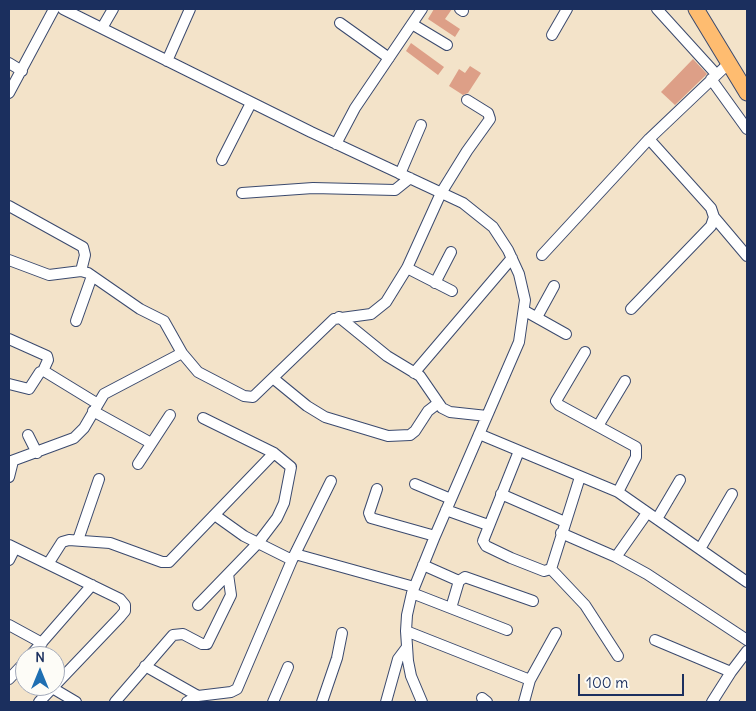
<!DOCTYPE html>
<style>
body{margin:0}
#map{position:relative;width:756px;height:711px;overflow:hidden;background:#f3e3c9;font-family:Delius,sans-serif}
canvas{display:block}
.frame{position:absolute;inset:0;border:10px solid #1b2f5e;pointer-events:none}
.north{position:absolute;left:15px;top:646px;width:50px;height:50px;box-sizing:border-box;background:#fdfcf7;border:1px solid #a3aaba;border-radius:50%;rotate:0deg;font-size:14px;font-weight:700;line-height:20px;text-align:center;color:#1b2f5e}
.north::after{content:'';display:block;margin:auto;width:18px;height:22px;background:#1f6fb2;clip-path:polygon(50% 0,100% 100%,50% 72%,0 100%)}
.scale{position:absolute;left:578px;top:674px;width:106px;height:22px;box-sizing:border-box;border:2px solid #1b2f5e;border-top:0;padding-left:6px;font-size:15px;line-height:18px;white-space:nowrap;color:#1b2f5e;-webkit-text-stroke:4px #fdfcf7;paint-order:stroke}
</style>
<div id="map">
<canvas width="756" height="711"></canvas>
<div class="frame"></div>
<div class="north">N</div>
<div class="scale">100 m</div>
</div>
<script>
const ctx = document.querySelector('canvas').getContext('2d');
ctx.lineJoin = 'round';
function paint(path, color) { ctx.fillStyle = color; ctx.fill(path, 'evenodd'); }
const poly = rows => new Path2D(rows.map(r => 'M' + r).join(''));
function strokePath(path, color, width, dash) { ctx.strokeStyle = color; ctx.lineWidth = width; ctx.lineCap = dash ? 'butt' : 'round'; ctx.setLineDash(dash || []); ctx.stroke(path); }
const building = poly([
 [434,9,452,9,445,19,460,29,455,37,428,19],
 [411,43,444,67,438,75,406,51],
 [693,59,707,74,675,105,661,92],
 [470,66,481,73,468,93,463,95,449,86,459,69,465,73]
]);
const minor = poly([
 [63,9,311,132,463,203,493,227,508,250,519,274,525,300,519,342,435,536,412,593,407,615,406,631,408,661,411,676,422,702],
 [460,9,463,11],
 [657,9,716,74],
 [340,23,389,58],
 [412,24,447,45],
 [102,28,113,9],
 [552,35,567,9],
 [167,61,190,9],
 [9,63,22,71],
 [711,79,747,129],
 [9,93,54,9],
 [336,144,355,108,422,9],
 [222,160,251,103],
 [400,174,421,125],
 [242,193,313,188,395,190,410,178],
 [9,206,83,247,85,255,81,271],
 [714,217,747,256],
 [542,255,649,139,729,63],
 [9,260,49,275,81,271,88,273,140,309,164,321,182,353,198,372,244,396,253,397,334,319,371,314,386,302,407,268,441,193,467,151,490,119,488,113,467,100],
 [407,268,452,291],
 [435,283,451,252],
 [631,309,711,226,714,217,711,208,649,139],
 [525,311,566,334],
 [339,317,387,356,420,376,442,408,450,412,487,416],
 [537,317,554,286],
 [76,321,92,276],
 [9,339,47,356,48,360,43,371],
 [585,352,556,401,559,405,636,447,636,457,618,492],
 [414,373,512,258],
 [274,379,307,406,325,417,388,436,410,435,415,431,428,411,437,404],
 [9,384,29,389,40,372,44,371,98,404],
 [93,411,151,443],
 [598,426,625,381],
 [479,434,618,492,747,582],
 [28,435,37,453],
 [519,451,483,541,486,546,511,558,544,571,551,569,580,477],
 [9,462,74,438,84,428,104,394,182,353],
 [138,464,170,415],
 [9,477,13,461],
 [415,484,451,499],
 [377,489,369,513,371,518,435,536],
 [501,494,565,522],
 [446,510,488,525],
 [216,516,244,536,292,560],
 [657,519,680,480],
 [561,533,616,557,647,574,747,640],
 [78,540,99,479],
 [9,545,120,599,125,605,125,611,120,617,39,702],
 [700,549,732,494],
 [295,554,414,587],
 [616,557,647,513],
 [9,560,15,548],
 [48,564,62,542,69,540,110,543,162,562,169,562,274,453],
 [423,565,459,581],
 [551,569,585,605,618,656],
 [412,593,507,630],
 [198,605,258,543,277,518,284,503,291,467,274,453,203,418],
 [451,608,459,581,465,577,533,601],
 [9,625,42,643],
 [406,631,530,680],
 [655,640,731,672],
 [30,656,92,585],
 [145,666,198,696],
 [9,679,25,662],
 [49,686,76,702],
 [482,698,487,702],
 [115,702,173,635,183,634,202,644,207,644,231,595,228,574],
 [187,702,198,696,231,692,237,689,292,560,331,481],
 [273,702,288,667],
 [322,702,337,658,342,633],
 [386,702,398,659,407,647],
 [524,702,530,680,556,633],
 [712,702,731,672,747,651]
]);
const highway = poly([
 [696,9,747,93]
]);
paint(building, '#dd9f87');
strokePath(minor, '#3b4a6e', 12);
strokePath(highway, '#3b4a6e', 17);
strokePath(minor, '#fff', 10);
strokePath(highway, '#febc70', 15);
</script>
